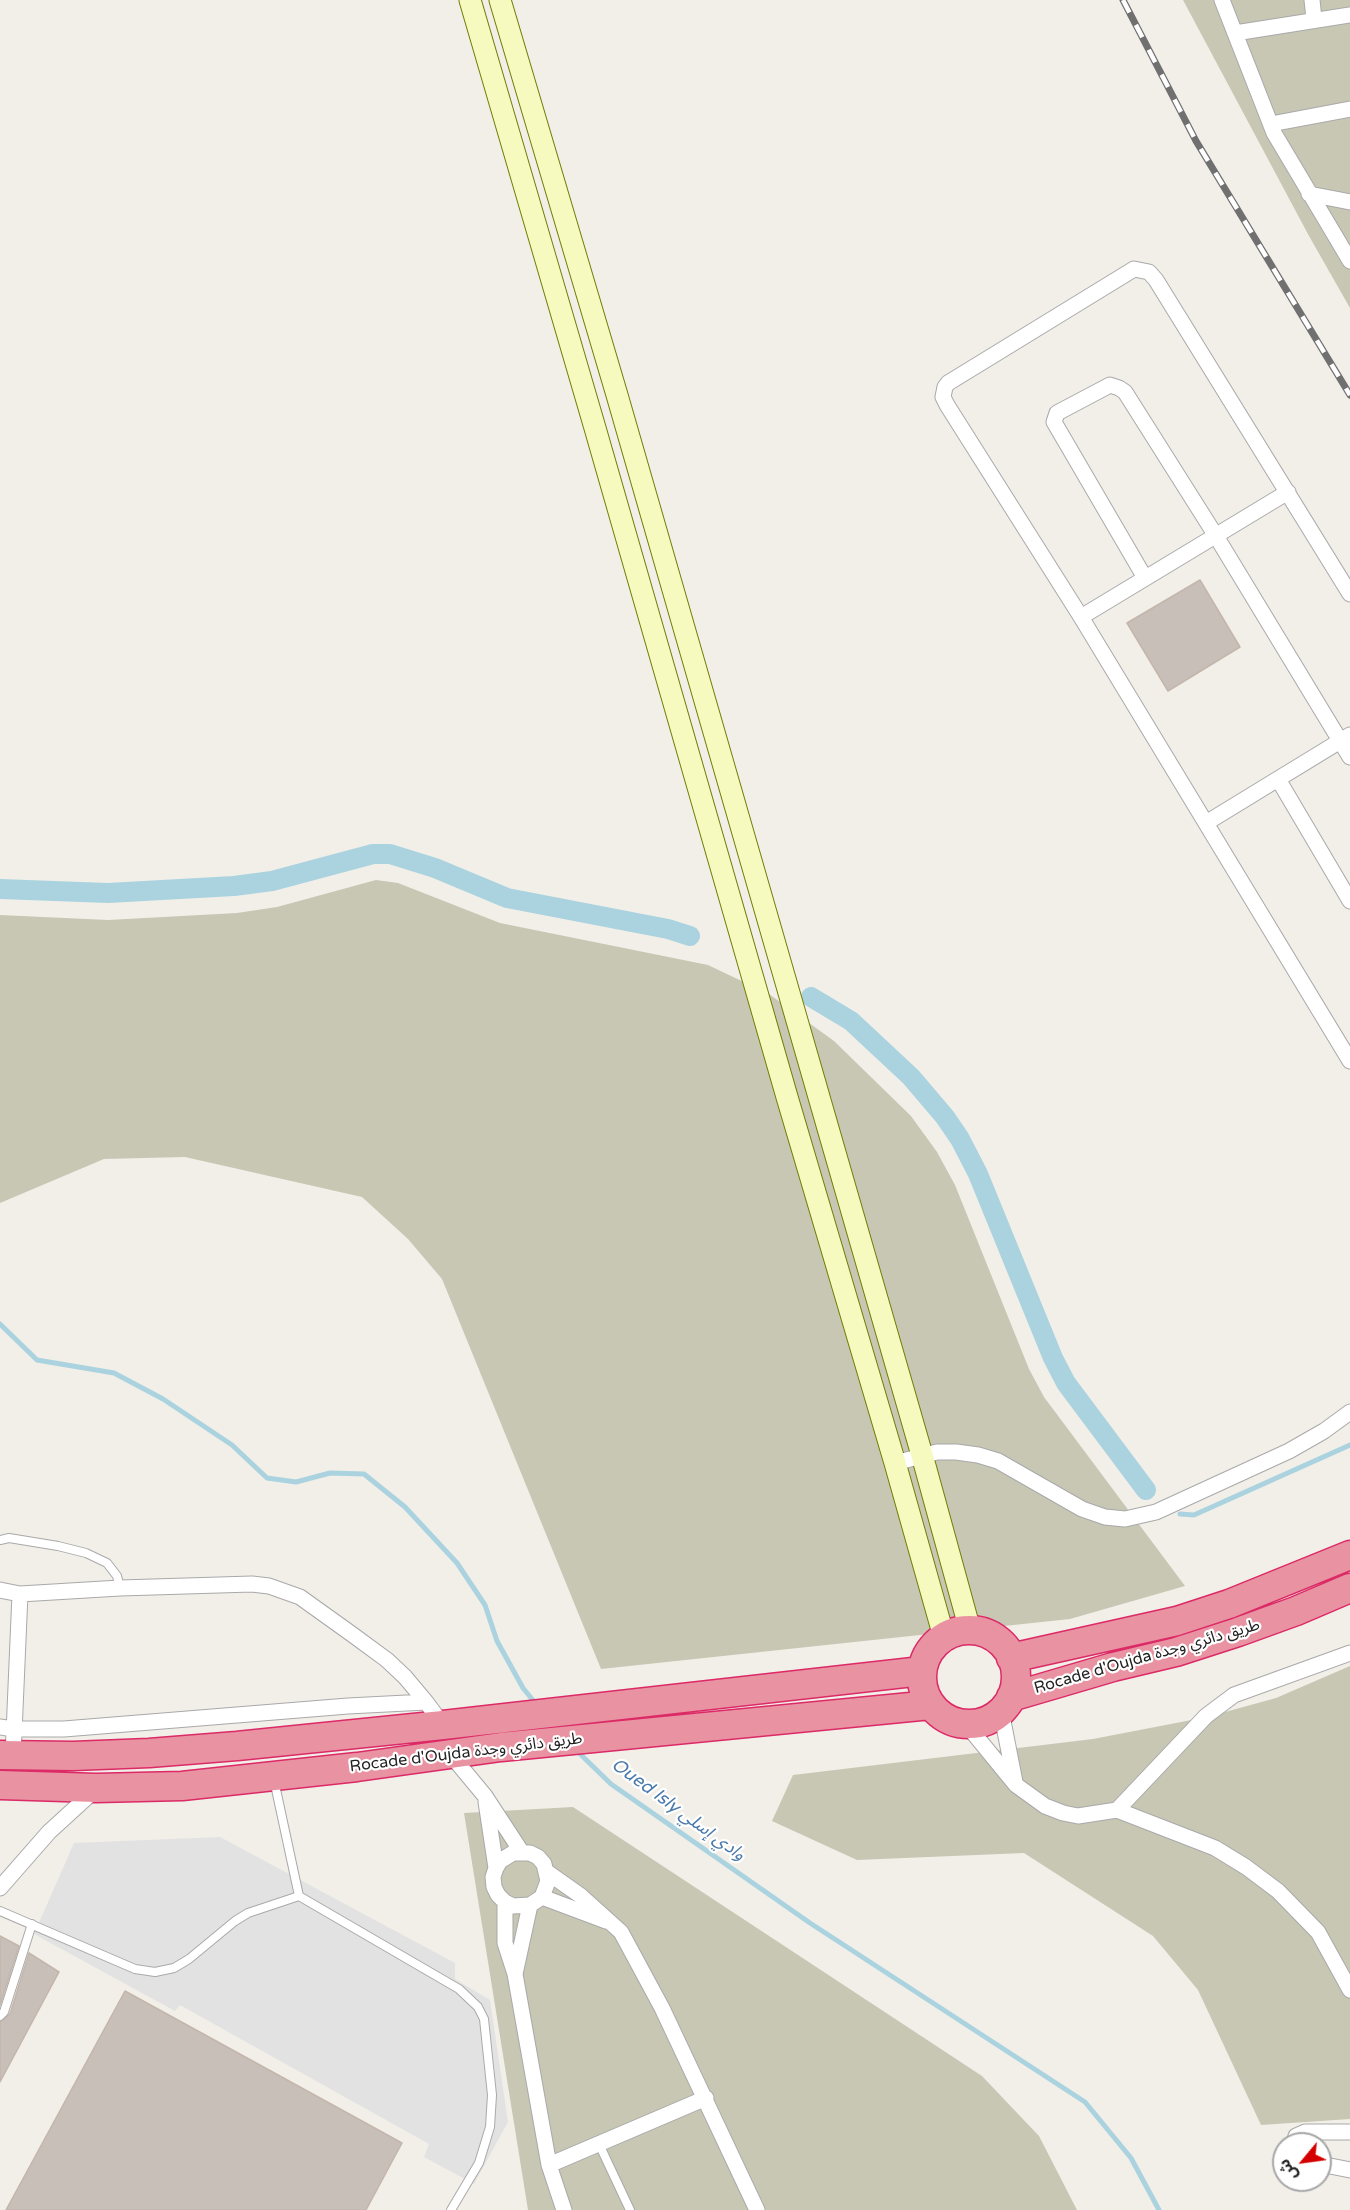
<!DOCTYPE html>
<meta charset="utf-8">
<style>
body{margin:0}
#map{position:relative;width:1350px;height:2210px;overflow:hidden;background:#f2efe9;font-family:"Varela Round","Noto Sans Arabic",sans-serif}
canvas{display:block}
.north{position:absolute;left:1272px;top:2132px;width:60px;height:60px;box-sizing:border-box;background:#fff;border:2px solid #a7a7a7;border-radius:50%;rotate:241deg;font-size:16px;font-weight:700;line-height:24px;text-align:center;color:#222}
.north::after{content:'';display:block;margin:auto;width:21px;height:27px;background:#d40000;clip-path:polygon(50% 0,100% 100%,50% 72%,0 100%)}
</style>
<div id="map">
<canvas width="1350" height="2210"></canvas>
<div class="north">ش</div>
</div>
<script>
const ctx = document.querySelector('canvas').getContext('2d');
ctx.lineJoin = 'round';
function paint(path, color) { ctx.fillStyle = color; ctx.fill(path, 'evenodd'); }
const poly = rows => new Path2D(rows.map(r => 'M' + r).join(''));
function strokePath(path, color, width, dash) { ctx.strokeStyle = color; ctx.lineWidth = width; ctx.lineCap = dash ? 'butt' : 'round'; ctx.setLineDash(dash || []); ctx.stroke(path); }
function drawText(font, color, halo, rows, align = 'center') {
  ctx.font = font + ' "Varela Round","Noto Sans Arabic",sans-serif'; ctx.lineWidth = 4.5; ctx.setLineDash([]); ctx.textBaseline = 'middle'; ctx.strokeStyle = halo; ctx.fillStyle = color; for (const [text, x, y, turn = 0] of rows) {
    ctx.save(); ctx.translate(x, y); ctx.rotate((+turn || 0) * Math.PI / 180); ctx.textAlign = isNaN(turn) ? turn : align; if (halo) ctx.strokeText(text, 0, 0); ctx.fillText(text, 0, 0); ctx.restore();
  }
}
const construction = poly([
 [1183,0,1350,0,1350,308,1309,236],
 [376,880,398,883,500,923,708,965,769,994,834,1041,911,1116,937,1152,955,1185,1029,1369,1044,1397,1185,1586,1070,1619,601,1669,442,1279,408,1239,362,1197,185,1157,104,1159,0,1203,0,915,108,920,237,913,277,907],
 [1350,1666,1350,2119,1261,2125,1198,1990,1153,1936,1024,1853,857,1860,772,1821,793,1775,1093,1739,1207,1717,1276,1698],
 [573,1807,982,2076,1039,2136,1077,2210,528,2210,464,1813]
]);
const parking = poly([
 [220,1837,455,1963,455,1979,490,2000,508,2122,474,2184,424,2157,429,2144,180,2005,175,2011,34,1934,74,1843]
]);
const stream = poly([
 [0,1324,37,1360,114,1373,163,1399,232,1445,267,1478,296,1482,330,1473,364,1474,405,1507,457,1563,485,1605,497,1641,523,1688,536,1704],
 [1180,1514,1194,1515,1350,1445],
 [576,1750,611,1784,810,1923,1085,2102,1131,2158,1159,2210]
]);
const canal = poly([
 [0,889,108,893,234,886,272,881,373,854,390,854,435,868,507,898,668,929,690,936],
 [811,997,851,1021,911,1077,945,1117,960,1139,978,1174,1053,1358,1066,1383,1146,1490]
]);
const building = poly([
 [1200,580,1240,647,1168,691,1127,623,1200,580],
 [0,1936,19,1946,0,2005,0,1936],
 [29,1953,59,1972,0,2082,0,2022,10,2014,29,1953],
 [125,1991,402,2143,366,2210,6,2210,125,1991]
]);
const lane = poly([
 [0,1540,9,1538,58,1546,86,1553,107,1563,117,1576,120,1588],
 [274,1780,299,1896,459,1989,478,2007,484,2019,492,2095,490,2127,479,2163,451,2210],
 [0,1911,135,1969,155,1972,174,1968,189,1959,235,1921,248,1913,299,1896],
 [0,2016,4,2012,32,1924],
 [599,2144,630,2210]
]);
const street = poly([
 [1222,0,1274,133,1350,261],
 [1312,0,1314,19],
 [1235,33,1350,15],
 [1271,124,1350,109],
 [1309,194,1350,202],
 [1145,578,1054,422,1057,413,1110,385,1119,388,1125,392,1216,536,1350,757],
 [1350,594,1156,280,1149,272,1134,269,948,383,945,387,943,397,947,405,1081,617,1350,1061],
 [1081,617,1288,492],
 [1278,779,1350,901],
 [1206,823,1350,735],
 [895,1463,937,1452,956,1452,978,1455,998,1461,1082,1509,1105,1517,1125,1519,1156,1512,1289,1451,1324,1431,1350,1412],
 [0,1590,20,1594,120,1588,252,1584,269,1586,300,1597,353,1635,387,1660,405,1677,426,1702],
 [1001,1711,1015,1782],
 [966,1724,1016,1785,1045,1806,1063,1813,1078,1816,1117,1810,1215,1848,1246,1867,1278,1891,1318,1932,1350,1990],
 [0,1727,13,1729,64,1729,348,1706,426,1702,443,1725],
 [451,1755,485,1796,521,1851],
 [13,1756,20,1594],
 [486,1802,496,1868],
 [1117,1810,1206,1716,1234,1695,1350,1653],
 [547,1872,581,1896,621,1932,662,2008,757,2210],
 [0,1888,49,1832,96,1789],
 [542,1897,606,1921],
 [505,1902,505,1943,515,1974,549,2165,564,2210],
 [515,1974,530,1905,542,1897,548,1881,544,1864,538,1857,530,1853,513,1853,500,1861,496,1868,493,1877,494,1887,498,1895,505,1902,513,1906,530,1905],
 [1294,2144,1296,2136,1305,2132,1350,2132],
 [1320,2164,1350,2170],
 [549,2165,706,2098]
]);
const secondary = poly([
 [470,0,595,428,787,1097,895,1463,944,1637],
 [500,0,617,395,922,1455,970,1630]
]);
const highway = poly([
 '922 1677a47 47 0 1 1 94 0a47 47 0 1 1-94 0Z',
 [1011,1658,1177,1621,1229,1604,1350,1555],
 [1011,1697,1113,1667,1176,1652,1238,1632,1296,1611,1350,1588],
 [0,1755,73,1756,149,1753,237,1746,443,1725,922,1671],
 [0,1785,96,1788,182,1786,357,1767,501,1747,931,1705]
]);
const rail = poly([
 [1123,0,1196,141,1350,395]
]);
const streetNames = [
 ["Rocade d'Oujda طريق دائري وجدة",1147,1657,-16],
 ["Rocade d'Oujda طريق دائري وجدة",466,1753,-7]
];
const waterNames = [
 ["Oued Isly وادي إسلي",678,1810,36]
];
paint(construction, '#c7c7b4');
paint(parking, '#e2e2e2');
strokePath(stream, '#aad3df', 5);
strokePath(canal, '#aad3df', 20);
paint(building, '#c7bfb8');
strokePath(building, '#c4b6ab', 1.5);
strokePath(lane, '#a9a9a9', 10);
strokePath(street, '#a9a9a9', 17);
strokePath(secondary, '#707d05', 23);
strokePath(highway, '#dc2a67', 31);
strokePath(lane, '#fff', 8);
strokePath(street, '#fff', 15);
strokePath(secondary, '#f7fabf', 21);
strokePath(highway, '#e892a2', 28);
strokePath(rail, '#707070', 7);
strokePath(rail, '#fff', 4.5, [14]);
drawText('16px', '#222', '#fff', streetNames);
drawText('italic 18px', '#4a7aab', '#fff', waterNames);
</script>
